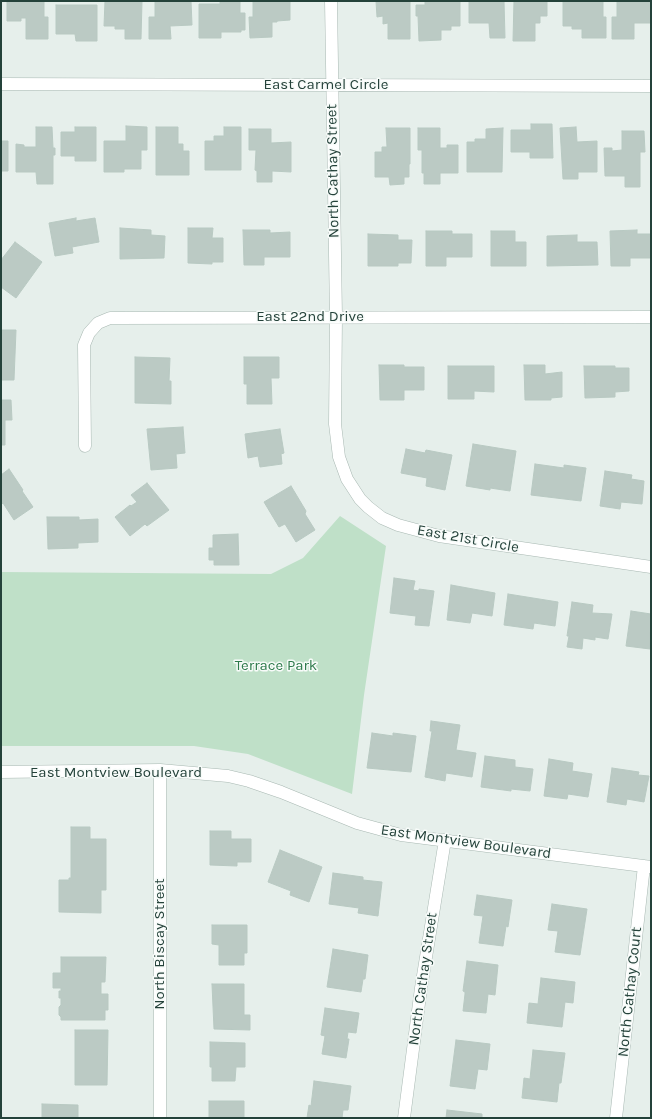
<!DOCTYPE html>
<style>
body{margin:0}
#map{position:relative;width:652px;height:1119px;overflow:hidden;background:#e6efeb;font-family:Karla,sans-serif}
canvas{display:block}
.frame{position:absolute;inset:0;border:2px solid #24423a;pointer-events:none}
</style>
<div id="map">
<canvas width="652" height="1119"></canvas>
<div class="frame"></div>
</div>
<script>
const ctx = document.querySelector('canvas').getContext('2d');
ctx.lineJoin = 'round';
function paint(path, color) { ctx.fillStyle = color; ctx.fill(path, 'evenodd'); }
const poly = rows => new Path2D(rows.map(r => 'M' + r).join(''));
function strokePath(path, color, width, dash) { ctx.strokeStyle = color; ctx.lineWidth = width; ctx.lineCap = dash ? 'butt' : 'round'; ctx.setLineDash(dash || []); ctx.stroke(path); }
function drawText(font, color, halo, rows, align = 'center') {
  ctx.font = font + ' Karla,sans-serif'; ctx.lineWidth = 3; ctx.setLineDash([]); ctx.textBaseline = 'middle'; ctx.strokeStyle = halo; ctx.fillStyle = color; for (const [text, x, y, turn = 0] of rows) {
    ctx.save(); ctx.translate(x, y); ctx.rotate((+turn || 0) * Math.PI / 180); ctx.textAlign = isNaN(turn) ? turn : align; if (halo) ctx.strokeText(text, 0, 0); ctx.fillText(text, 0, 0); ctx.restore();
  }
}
const green = poly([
 [340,516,386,546,364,695,352,794,248,754,194,746,1,746,1,572,271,574,303,558]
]);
const building = poly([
 [7,1,44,1,44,17,48,17,48,39,26,39,26,18,21,18,21,21,7,21,7,1],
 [105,1,142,1,141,39,125,39,125,29,115,29,115,26,104,26,105,1],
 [155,1,191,1,192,25,170,26,171,39,149,39,149,17,155,17,155,1],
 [220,1,240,1,240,13,245,13,245,30,241,30,241,32,221,32,221,38,199,38,199,4,220,4,220,1],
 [253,1,290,1,290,20,277,21,277,22,272,22,272,37,250,38,249,17,253,17,253,1],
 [376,1,410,1,410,39,388,39,388,23,383,24,383,16,377,17,376,1],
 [425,1,460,1,460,26,451,26,451,30,441,30,441,40,419,41,418,16,416,16,416,5,425,5,425,1],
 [469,1,504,1,505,38,490,38,489,23,469,23,469,1],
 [514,1,547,1,547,16,540,16,540,23,535,23,535,41,513,41,514,1],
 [563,1,603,1,603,17,606,17,606,38,582,38,582,29,572,29,572,26,563,26,563,1],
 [617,1,651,1,651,23,634,23,634,39,612,39,612,17,617,17,617,1],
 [56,5,97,5,97,41,76,41,75,34,56,34,56,5],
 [531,124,552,124,553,158,530,158,530,152,511,152,511,130,531,130,531,124],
 [126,126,147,127,147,150,141,150,141,169,124,169,124,172,104,172,104,141,126,141,126,126],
 [36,127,52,127,53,148,55,148,55,155,53,155,53,184,37,184,36,172,16,172,16,144,24,145,24,147,36,147,36,127],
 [75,127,96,127,96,161,75,161,75,156,61,156,61,132,75,132,75,127],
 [156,127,178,127,178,144,183,144,183,151,189,151,189,175,156,175,156,127],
 [224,127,241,127,241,170,205,170,205,141,214,141,214,136,224,136,224,127],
 [576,127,577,142,597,141,597,172,578,172,578,179,563,179,560,128,576,127],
 [386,128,410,128,410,164,409,164,409,177,404,177,404,184,390,185,389,177,375,177,375,152,382,152,382,147,387,147,386,128],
 [418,128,440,128,440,148,447,148,447,145,458,145,458,173,440,173,440,184,424,184,424,173,422,173,422,150,418,150,418,128],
 [503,128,502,172,467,172,467,142,475,142,475,139,486,139,486,129,503,128],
 [249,129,271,129,271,143,291,142,291,172,272,171,272,182,257,182,257,171,255,170,256,150,249,150,249,129],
 [622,131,644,131,645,152,640,152,640,187,625,187,625,176,605,176,604,148,612,148,612,151,622,150,622,131],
 [1,141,8,141,8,171,1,171,1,141],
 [76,218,76,221,95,218,99,242,72,247,73,253,55,256,49,223,76,218],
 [120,228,151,230,151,235,165,236,164,258,120,259,120,228],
 [188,228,213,228,212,238,223,238,223,262,212,262,212,264,188,263,188,228],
 [243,230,270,230,270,233,290,232,290,257,264,257,264,265,244,265,243,230],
 [637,230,637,234,651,234,651,258,630,258,630,266,611,266,610,231,637,230],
 [426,231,452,231,452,234,472,234,472,257,446,257,446,266,426,266,426,231],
 [491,231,515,231,515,242,526,242,526,266,491,266,491,231],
 [368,234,398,235,398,240,412,240,411,263,398,263,398,266,368,266,368,234],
 [577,235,577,242,597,242,598,265,547,266,547,236,577,235],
 [15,242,42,262,16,298,1,287,1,260,15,242],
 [1,330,16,330,14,380,1,380,1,330],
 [135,357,170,358,169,381,171,381,171,404,135,403,135,357],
 [244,357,279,357,279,378,271,378,272,404,247,404,247,384,244,384,244,357],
 [379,365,404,365,404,367,424,367,424,390,404,390,404,400,380,400,379,365],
 [524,365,545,365,545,374,562,372,562,397,551,398,551,400,525,400,524,365],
 [448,366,494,366,494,392,474,391,474,399,448,399,448,366],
 [584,366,615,366,615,368,629,368,629,391,615,392,615,397,585,398,584,366],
 [1,400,11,400,12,420,5,420,5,445,1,445,1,400],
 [183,427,185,453,176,454,177,468,151,470,147,429,183,427],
 [280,429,284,453,281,454,282,464,260,467,258,456,248,458,245,434,280,429],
 [473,444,516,451,510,491,490,488,490,490,466,486,473,444],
 [406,449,425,453,426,450,452,455,445,490,426,486,427,478,401,473,406,449],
 [535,464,564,468,564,465,586,468,581,501,531,495,535,464],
 [9,469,23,490,22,491,33,507,14,520,3,503,1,505,1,475,9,469],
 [605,471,632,475,631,479,644,481,642,504,621,502,620,509,600,506,605,471],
 [147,483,169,510,147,526,145,524,130,536,115,517,130,505,131,506,137,502,131,495,147,483],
 [291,486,306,511,305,514,315,530,296,542,285,524,279,527,264,502,291,486],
 [47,517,79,517,79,520,98,519,98,542,78,543,78,548,48,549,47,517],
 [238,534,239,565,214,565,214,560,209,560,209,548,213,548,213,535,238,534],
 [394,578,415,581,413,590,419,591,419,589,434,591,429,626,415,625,416,616,390,613,394,578],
 [451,585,495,593,492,616,472,613,470,623,447,620,451,585],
 [508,594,558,602,555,626,534,623,533,629,504,625,508,594],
 [572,602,593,605,592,613,612,614,608,639,595,637,595,640,583,638,582,649,567,647,569,636,567,636,572,602],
 [631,611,651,614,650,649,626,646,631,611],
 [431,721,460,725,456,750,476,753,472,777,446,773,445,781,425,777,432,731,430,731,431,721],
 [372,733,393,736,393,733,416,736,411,772,367,768,372,733],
 [485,756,515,760,515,767,533,769,530,791,511,789,511,791,481,787,485,756],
 [549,759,573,763,572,771,592,774,588,797,568,794,567,799,544,796,549,759],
 [612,768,639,772,638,775,649,776,644,802,627,799,626,805,607,802,612,768],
 [71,827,90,827,90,839,106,839,106,890,101,890,101,913,59,912,59,880,69,880,69,878,71,878,71,827],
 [210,831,231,831,231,839,251,839,251,862,237,862,237,866,210,865,210,831],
 [280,850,322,867,309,902,290,895,291,891,268,882,280,850],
 [333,873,363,877,363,880,382,882,378,916,358,913,359,908,329,904,333,873],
 [477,895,512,900,508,927,506,926,503,946,479,943,483,916,474,915,477,895],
 [552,904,587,909,580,955,555,952,558,931,548,930,552,904],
 [212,925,247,925,247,953,244,953,244,965,219,965,219,945,212,944,212,925],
 [333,949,368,955,365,979,363,979,361,992,327,987,333,949],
 [61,957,106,957,105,982,101,982,101,994,108,994,108,1010,105,1010,105,1020,61,1020,61,1017,59,1015,59,1007,61,1005,61,998,59,998,59,991,61,991,61,988,53,988,53,973,61,973,61,957],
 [467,961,498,965,495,995,488,994,486,1013,463,1011,465,994,465,992,463,991,467,961],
 [541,978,575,982,573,1003,565,1002,562,1027,527,1023,529,1003,538,1004,541,978],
 [212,984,244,984,244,1015,250,1015,250,1030,214,1029,212,984],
 [325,1008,359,1013,356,1033,348,1032,347,1039,349,1039,346,1058,322,1054,325,1036,321,1035,325,1008],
 [75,1030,108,1030,107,1085,75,1085,75,1030],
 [456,1040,490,1044,487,1070,478,1069,475,1089,450,1086,456,1040],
 [210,1042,245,1043,245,1067,236,1067,235,1081,212,1081,212,1067,210,1067,210,1042],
 [533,1050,565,1053,561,1083,559,1083,557,1102,522,1098,524,1078,530,1079,533,1050],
 [314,1081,351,1086,348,1110,343,1110,342,1118,307,1118,309,1105,311,1106,314,1081],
 [209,1101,244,1101,244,1118,209,1118,209,1101],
 [42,1104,78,1105,78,1118,42,1118,42,1104],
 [447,1110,482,1114,482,1118,446,1118,447,1110]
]);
const minor = poly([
 [331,1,336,317,335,424,339,457,347,479,360,499,368,507,382,518,398,525,439,536,651,567],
 [1,84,651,86],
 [85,446,84,345,89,333,98,323,110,318,651,317],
 [1,772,160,770,228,776,249,781,281,792,357,823,401,835,651,867],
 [160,1118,160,770],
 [404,1118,421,988,445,840],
 [616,1118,644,866]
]);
const streetNames = [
 ["East Carmel Circle",326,85],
 ["North Cathay Street",333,171,-91],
 ["East 22nd Drive",310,317],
 ["East 21st Circle",468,539,10],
 ["East Montview Boulevard",116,773],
 ["East Montview Boulevard",466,842,8],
 ["North Biscay Street",160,944,-90],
 ["North Cathay Street",423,979,-82],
 ["North Cathay Court",630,992,-84]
];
const parkNames = [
 ["Terrace Park",276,666]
];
paint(green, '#bfe0c8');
paint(building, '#bbcac4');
strokePath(building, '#b8c9c2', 1);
strokePath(minor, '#a8b8b2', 13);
strokePath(minor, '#fff', 12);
drawText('15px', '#24423a', '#f7fbf9', streetNames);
drawText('15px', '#2d7a4b', '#f7fbf9', parkNames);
</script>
